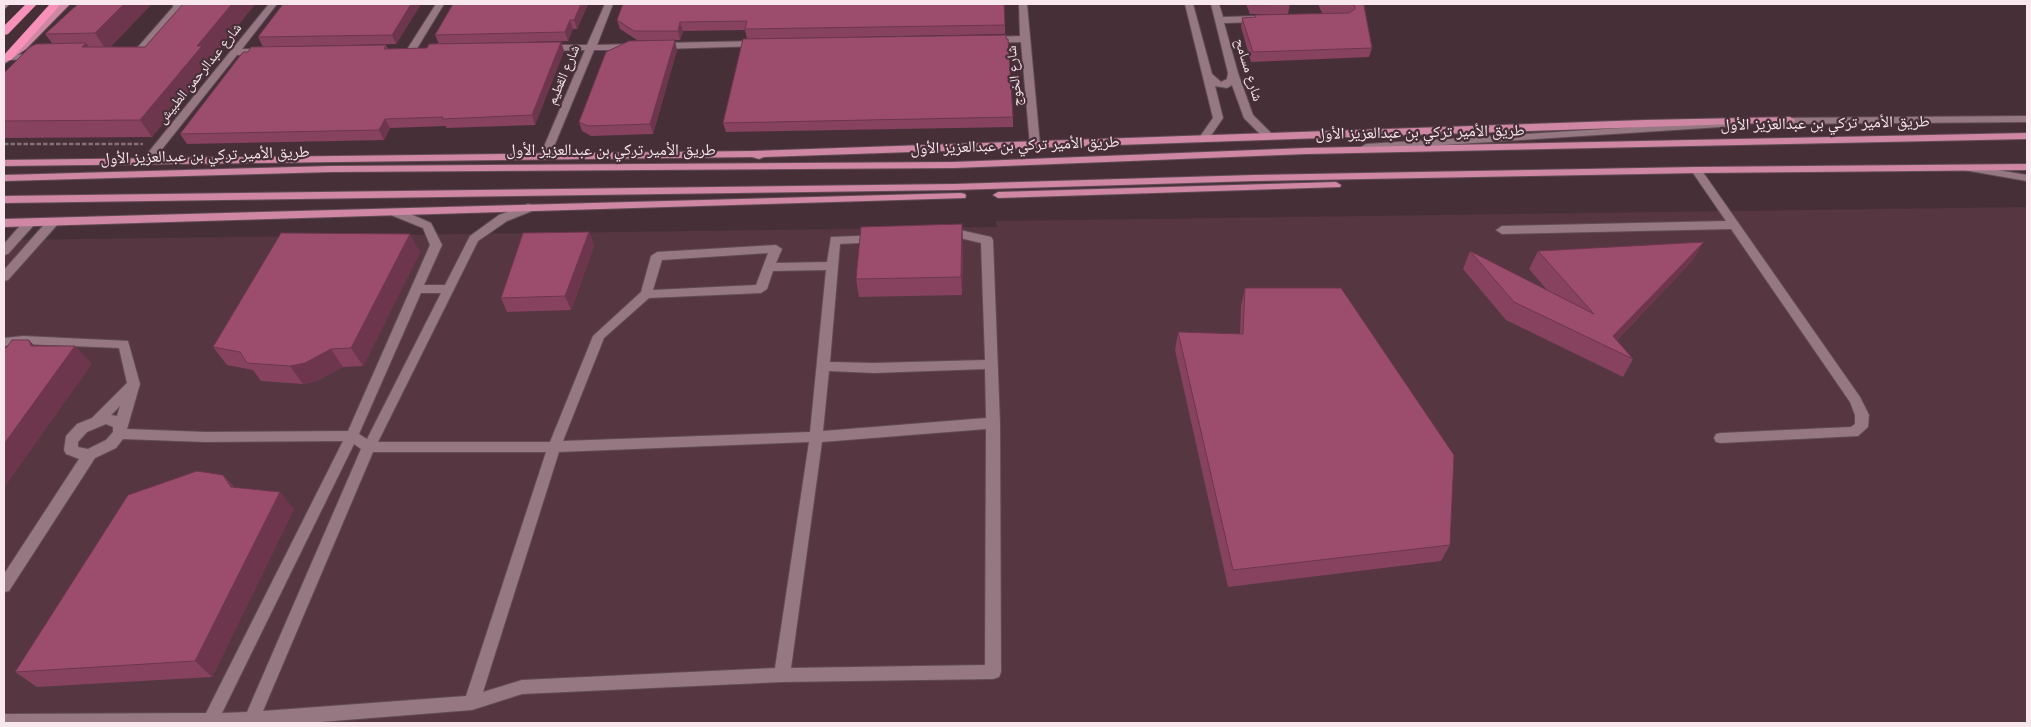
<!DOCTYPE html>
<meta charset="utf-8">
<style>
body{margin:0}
#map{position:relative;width:2031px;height:727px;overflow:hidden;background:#472f38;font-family:"Times New Roman",serif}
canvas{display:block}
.frame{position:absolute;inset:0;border:5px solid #f8e7ed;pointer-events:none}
</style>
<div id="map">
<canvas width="2031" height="727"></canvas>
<div class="frame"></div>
</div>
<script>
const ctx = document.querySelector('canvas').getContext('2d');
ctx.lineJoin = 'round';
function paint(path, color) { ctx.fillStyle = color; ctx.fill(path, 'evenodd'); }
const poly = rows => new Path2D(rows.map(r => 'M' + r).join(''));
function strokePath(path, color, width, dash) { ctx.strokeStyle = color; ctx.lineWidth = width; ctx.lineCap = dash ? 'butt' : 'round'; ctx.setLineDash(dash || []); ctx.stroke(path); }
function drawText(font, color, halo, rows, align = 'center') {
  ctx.font = font + ' "Times New Roman","Noto Naskh Arabic",serif'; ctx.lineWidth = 4.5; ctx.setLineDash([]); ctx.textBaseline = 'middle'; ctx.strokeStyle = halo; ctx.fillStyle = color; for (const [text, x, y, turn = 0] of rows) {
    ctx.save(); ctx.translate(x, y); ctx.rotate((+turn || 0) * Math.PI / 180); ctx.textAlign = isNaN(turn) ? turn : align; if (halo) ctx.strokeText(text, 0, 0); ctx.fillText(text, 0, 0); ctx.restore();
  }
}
const built = poly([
 [2027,207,2027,723,4,723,4,240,997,227,996,221]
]);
const path = poly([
 [4,144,143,144]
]);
const minor = poly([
 [173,4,183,5,144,51,132,57,126,57,126,53,138,47,173,7,173,4],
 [269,4,277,4,242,49,258,49,263,52,261,54,237,55,151,163,143,163,142,161,143,159,269,4],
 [436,4,444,4,416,50,410,50,408,48,436,4],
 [605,4,613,4,597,45,633,44,638,47,633,50,594,50,550,156,549,158,541,158,540,156,585,50,548,51,543,48,548,45,587,45,605,4],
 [1019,4,1027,4,1040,145,1035,148,1030,145,1021,42,990,43,985,40,990,37,1020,36,1019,4],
 [1185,4,1193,4,1212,74,1221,82,1227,79,1228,73,1211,4,1219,4,1223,17,1258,16,1263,19,1258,22,1224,23,1238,73,1253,115,1272,134,1272,138,1264,138,1244,118,1232,85,1227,88,1215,86,1223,118,1208,140,1204,141,1199,138,1213,118,1185,4],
 [758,41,761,42,761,46,661,49,656,46,661,43,758,41],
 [37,54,40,55,40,59,4,60,4,56,7,55,37,54],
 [2027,116,2027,122,1777,124,1772,121,1777,118,2027,116],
 [1732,121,1737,124,1736,126,1366,150,1361,147,1366,144,1732,121],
 [1968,165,2027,175,2027,181,1964,170,1963,168,1964,166,1968,165],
 [1696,167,1700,168,1860,397,1869,415,1868,427,1858,436,1721,443,1716,442,1714,438,1716,434,1721,433,1851,427,1855,424,1855,415,1850,402,1731,229,1502,234,1496,230,1502,226,1726,221,1691,170,1696,167],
 [528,204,532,205,533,208,532,211,507,221,478,241,378,442,550,442,593,336,641,292,651,256,657,252,776,245,782,249,776,263,827,262,831,237,881,235,883,238,877,242,840,244,830,362,874,363,985,360,981,243,960,238,947,239,941,235,947,231,960,230,991,237,993,240,1000,423,1001,672,999,677,993,679,782,682,522,694,472,710,308,723,4,723,4,714,206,713,343,441,205,442,123,439,116,448,95,458,9,591,4,592,4,574,79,459,66,454,64,450,66,436,77,424,92,418,127,383,119,348,23,344,4,346,4,338,23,336,128,341,140,384,127,429,205,432,348,431,430,245,423,228,391,215,390,212,391,209,399,209,431,223,442,245,424,285,445,285,470,236,499,215,528,204],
 [768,253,756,285,653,290,662,260,768,253],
 [826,270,810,432,563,441,604,338,649,298,761,293,767,289,773,271,826,270],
 [421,293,441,293,367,439,359,434,421,293],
 [985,369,986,418,823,431,829,371,874,373,985,369],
 [120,406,117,416,111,415,120,406],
 [106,424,113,427,113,432,106,440,88,449,78,447,78,442,87,432,106,424],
 [986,429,985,665,791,668,822,442,986,429],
 [809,442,775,668,522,680,483,692,559,452,809,442],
 [354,444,361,449,247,712,222,713,354,444],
 [373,452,546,452,466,696,263,711,373,452],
 [53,218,57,219,59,222,57,225,8,280,4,281,4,270,49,219,53,218],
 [29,219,35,223,33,226,8,254,4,255,4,244,25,220,29,219]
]);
const major = poly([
 [61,4,70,4,26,49,4,64,4,57,20,45,61,4],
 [1790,117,1795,120,1794,122,764,157,759,159,752,157,4,166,4,160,753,151,1645,120,1790,117],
 [2027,133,2027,139,1306,154,954,168,331,172,4,181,4,175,331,166,954,162,1306,148,2027,133],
 [2027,164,2027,170,1696,173,1254,181,954,190,4,203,4,196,954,184,1254,175,1696,167,2027,164],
 [1336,182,1341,185,1340,187,998,198,993,195,998,192,1336,182],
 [961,193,965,194,966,196,965,198,4,227,4,219,961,193]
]);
const highway = poly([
 [26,4,37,4,8,34,4,35,4,26,26,4],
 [50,4,61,4,11,60,4,61,4,55,50,4]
]);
const rail = poly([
 [4,8,8,4]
]);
const wall = poly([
 [78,4,110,47,145,47,183,4,255,4,211,60,213,63,152,137,4,138,4,73,52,43,45,34],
 [283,4,421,4,396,44,263,47,258,37],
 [453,4,588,4,577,29,573,29,568,41,439,44,435,35],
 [623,4,1005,25,1005,34,747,39,745,30,683,31,680,40,637,40,620,29,617,20],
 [1246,4,1290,4,1288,14,1250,14],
 [1318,4,1364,4,1372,48,1369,57,1251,62,1241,27,1242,18,1255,17,1255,15,1348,13,1322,13],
 [561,42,564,51,535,125,446,128,446,126,390,128,384,140,187,144,180,134,386,45,388,49,427,48],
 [677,50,653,134,591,136,582,131,579,122],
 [1013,117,1013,127,726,132,723,123],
 [962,224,963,242,962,295,859,297,856,279],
 [589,232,594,246,571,310,507,312,501,298],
 [1470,251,1548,291,1529,269,1538,251,1693,260,1617,340,1633,359,1623,377,1506,320,1463,269],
 [420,252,363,366,343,367,317,381,303,384,261,381,253,370,227,365,213,347],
 [1245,288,1450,545,1441,561,1228,587,1175,350,1178,332,1240,334,1241,306],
 [223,475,234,487,294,509,212,677,37,687,15,672]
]);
const shadedWall = poly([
 [124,4,152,4,107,51,95,33],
 [232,4,255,4,211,60,213,63,152,137,140,120,197,46],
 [411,4,421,4,396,44,392,35],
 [581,4,588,4,577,29,574,20],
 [570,20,573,29,568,41,565,32],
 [680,22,683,31,680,40,678,31],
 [675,40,677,50,653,134,650,124],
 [561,42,564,51,535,125,532,115],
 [86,43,98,60,82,47],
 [385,119,390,128,384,140,379,130],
 [962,224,963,242,962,295,961,277],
 [589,232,594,246,571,310,565,296],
 [410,234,420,252,363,366,351,348],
 [1704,242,1693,260,1609,348,1613,336],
 [29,340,46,358,31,346],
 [75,346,92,364,4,488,4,444],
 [331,349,343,367,317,381,303,384,290,366],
 [223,475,238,493,231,487],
 [280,492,294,509,212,677,195,661]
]);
const building = poly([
 [78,4,124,4,95,33,45,34,78,4],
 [183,4,232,4,197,46,202,46,140,120,4,121,4,73,30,47,36,44,86,43,82,47,145,47,183,4],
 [283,4,411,4,392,35,258,37,283,4],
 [453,4,581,4,574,20,570,20,565,32,435,35,453,4],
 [623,4,1004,4,1005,25,745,29,747,21,680,22,678,31,634,31,617,20,623,4],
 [1251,4,1290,4,1251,5,1251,4],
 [1351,4,1364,4,1364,6,1372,48,1253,52,1242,18,1256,17,1255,15,1349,13,1355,9,1355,6,1351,4],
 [1006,35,1006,39,1008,39,1013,117,723,123,743,39,1006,35],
 [675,40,650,124,588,126,579,122,606,52,629,41,675,40],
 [561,42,532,115,442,119,443,117,385,119,379,130,180,134,243,52,248,52,251,47,386,45,384,49,427,48,429,44,561,42],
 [962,224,961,277,856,279,861,227,962,224],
 [589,232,565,296,501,298,523,233,589,232],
 [281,233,410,234,351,348,331,349,305,363,290,366,247,363,240,352,213,347,281,233],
 [1704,242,1613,336,1633,359,1514,302,1470,251,1594,314,1538,251,1704,242],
 [1245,288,1341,288,1454,455,1450,545,1233,570,1178,332,1243,334,1245,288],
 [12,340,29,340,31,346,75,346,4,444,4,348,6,348,12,340],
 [197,471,223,475,231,487,280,492,195,661,15,672,128,495,197,471]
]);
const farStreetnames = [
 ["شارع مسامح",1248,70,73],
 ["شارع عبدالرحمن الطبيش",200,74,-51],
 ["شارع القطيم",564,75,-67],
 ["شارع الخوج",1015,76,-96]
];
const streetNames = [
 ["طريق الأمير تركي بن عبدالعزيز الأول",1825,124,-1],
 ["طريق الأمير تركي بن عبدالعزيز الأول",1420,133,-1],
 ["طريق الأمير تركي بن عبدالعزيز الأول",1015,146,-2],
 ["طريق الأمير تركي بن عبدالعزيز الأول",611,151],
 ["طريق الأمير تركي بن عبدالعزيز الأول",205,156,-2]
];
paint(built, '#553641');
strokePath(minor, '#614c55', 2);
strokePath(major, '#614c55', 2);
strokePath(highway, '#614c55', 1);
strokePath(path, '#857078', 2.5, [4.5, 2]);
paint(minor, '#957882');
paint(major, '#d087a3');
paint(highway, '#f791b9');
strokePath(rail, '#9f8a92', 3, [6, 3]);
paint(wall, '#86425f');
paint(shadedWall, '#6d364d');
paint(building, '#9c4d6e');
strokePath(building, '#6d364d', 1);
drawText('14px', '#f8e7ed', '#472f38', farStreetnames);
drawText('16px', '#f8e7ed', '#472f38', streetNames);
</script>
